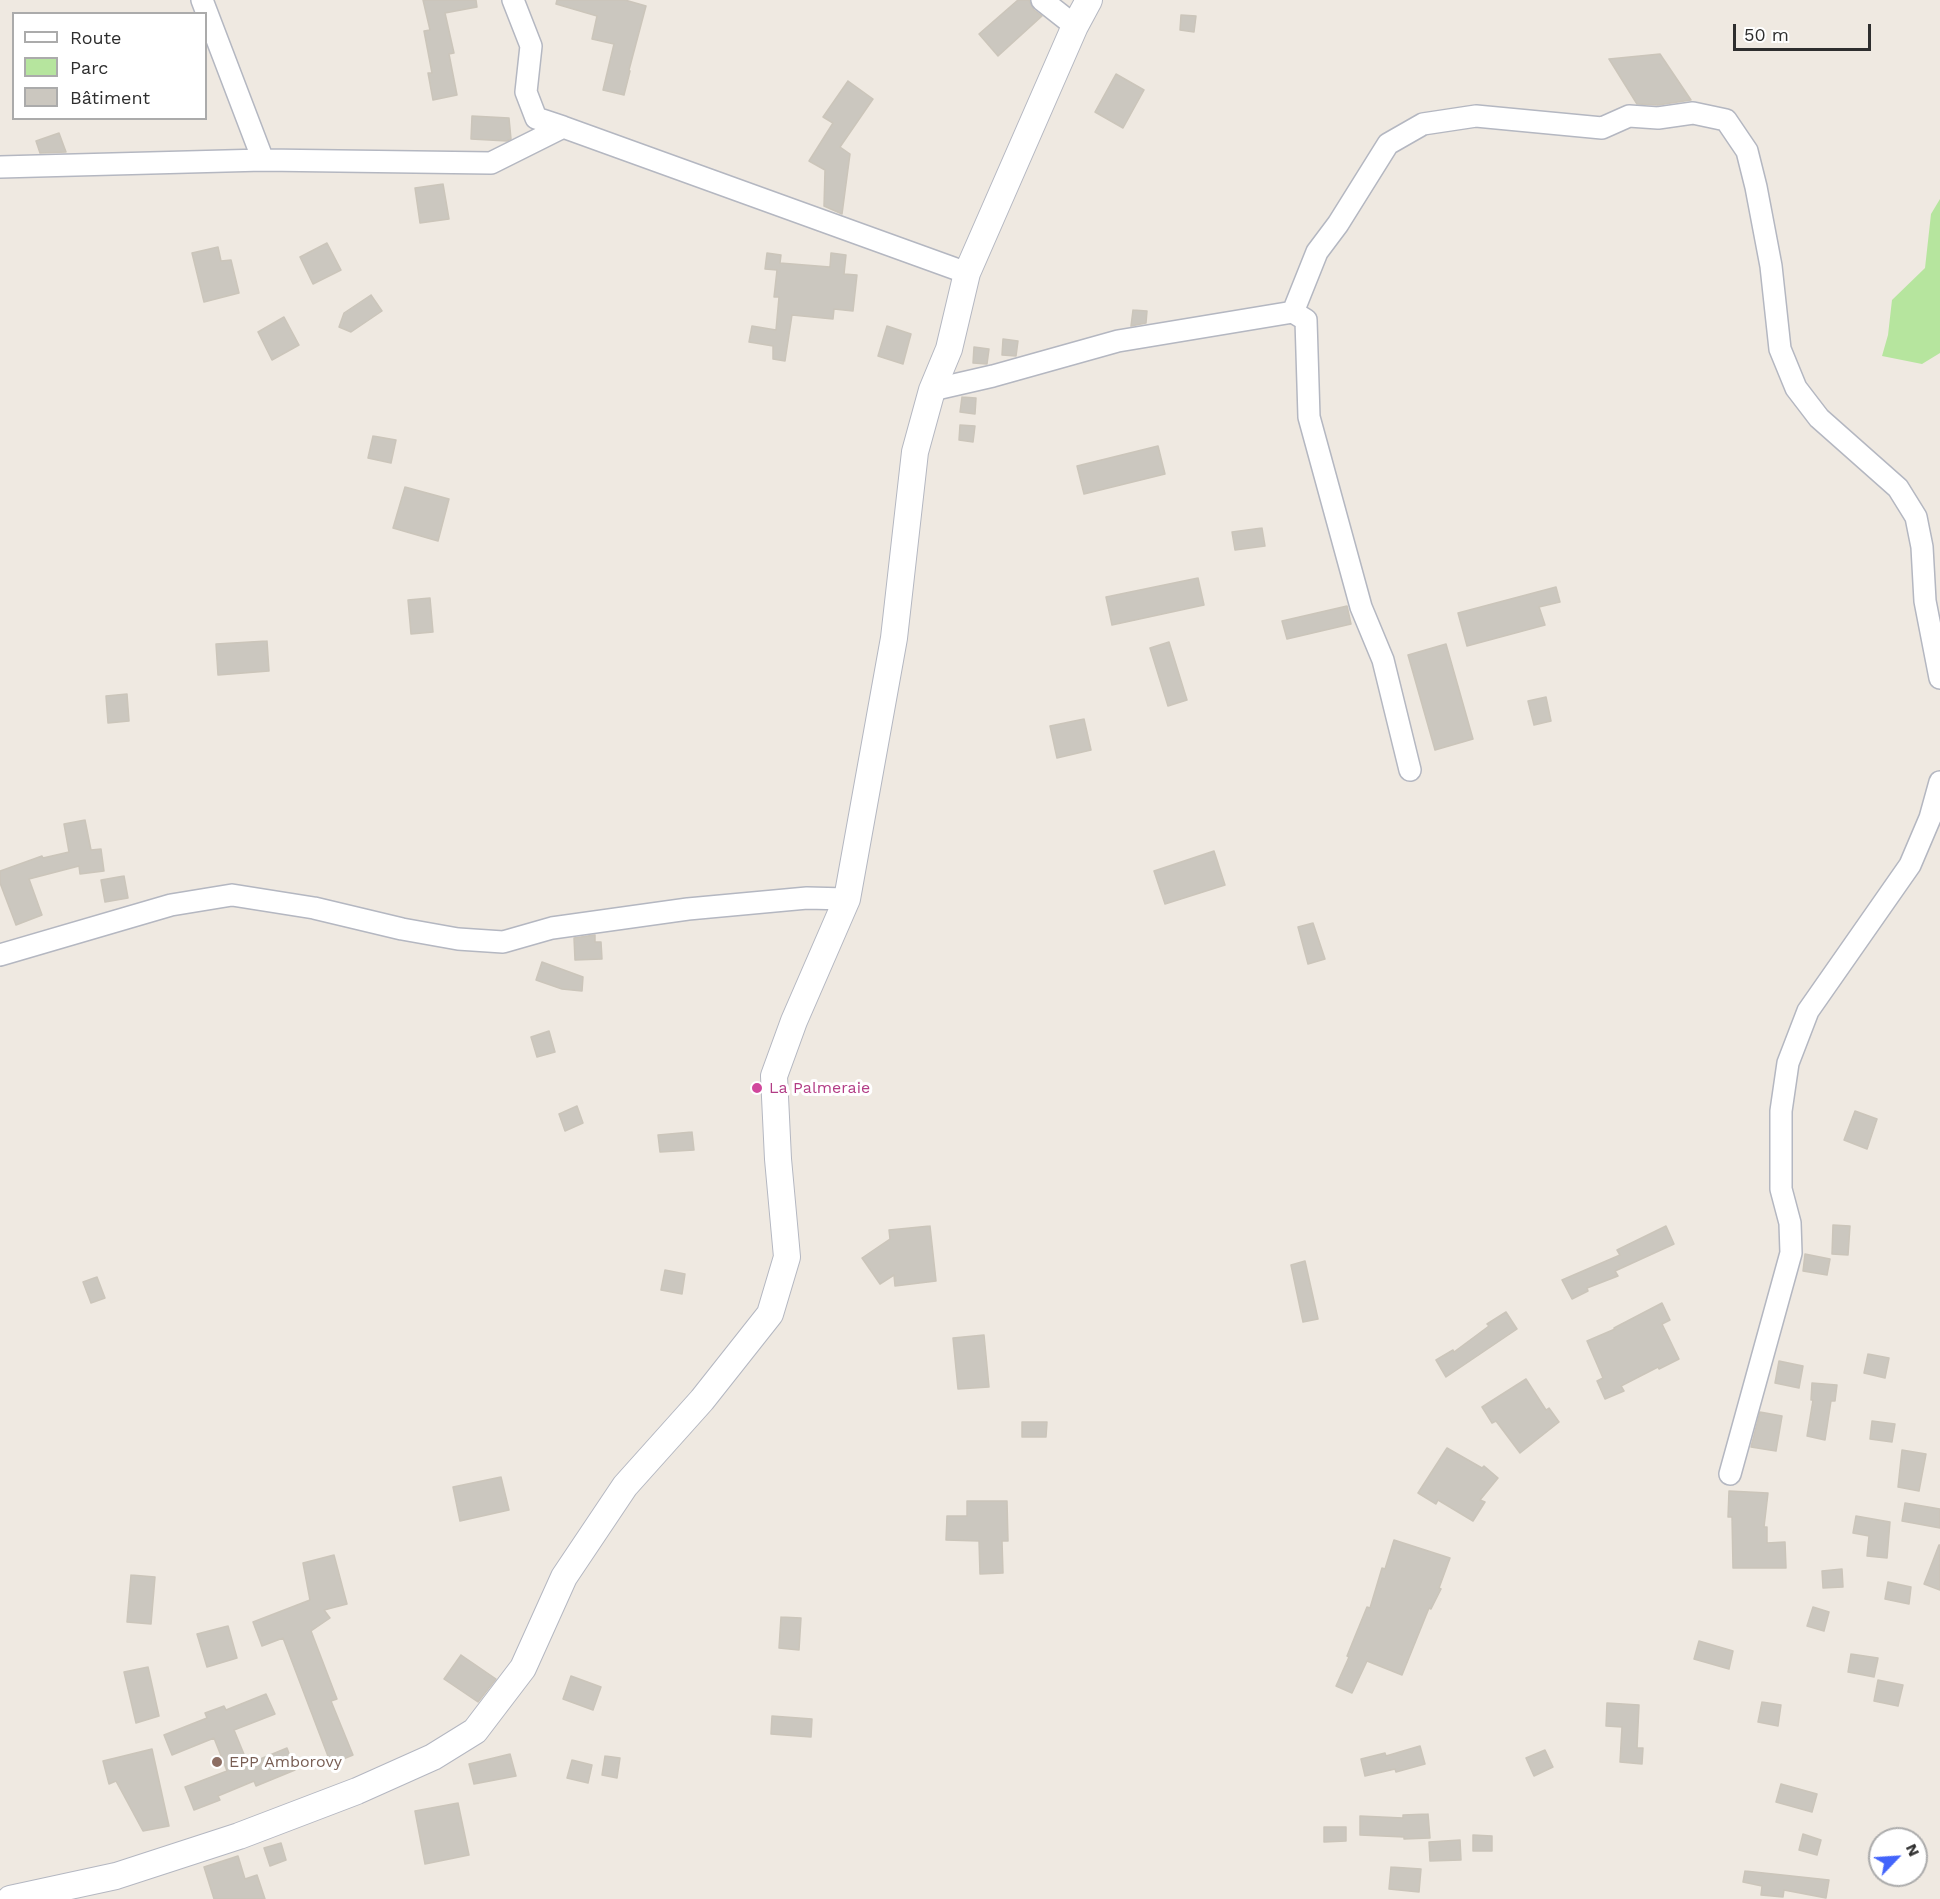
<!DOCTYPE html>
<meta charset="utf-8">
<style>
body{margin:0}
#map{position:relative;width:1940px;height:1899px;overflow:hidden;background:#efe9e1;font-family:"Work Sans",sans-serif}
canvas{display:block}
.legend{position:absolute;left:12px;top:12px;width:195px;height:108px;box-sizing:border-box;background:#fff;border:2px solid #ababab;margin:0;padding:8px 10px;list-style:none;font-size:18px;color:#2e2e2e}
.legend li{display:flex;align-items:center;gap:12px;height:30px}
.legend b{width:30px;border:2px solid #ababab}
.north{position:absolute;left:1868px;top:1827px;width:60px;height:60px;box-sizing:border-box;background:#fff;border:2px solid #ababab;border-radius:50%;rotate:65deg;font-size:16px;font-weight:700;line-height:24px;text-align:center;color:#2e2e2e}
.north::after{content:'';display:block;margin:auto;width:21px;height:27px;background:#4264fb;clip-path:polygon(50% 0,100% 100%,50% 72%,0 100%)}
.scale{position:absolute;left:1733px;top:24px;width:138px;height:27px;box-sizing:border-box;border:3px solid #2e2e2e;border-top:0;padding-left:8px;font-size:18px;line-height:21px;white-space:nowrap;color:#2e2e2e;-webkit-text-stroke:4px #fff;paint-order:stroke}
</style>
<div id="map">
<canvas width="1940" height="1899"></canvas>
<ul class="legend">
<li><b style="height:8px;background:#fff"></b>Route</li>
<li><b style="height:16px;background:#b6e59e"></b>Parc</li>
<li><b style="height:16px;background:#cbc7bf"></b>Bâtiment</li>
</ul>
<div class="north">N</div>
<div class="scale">50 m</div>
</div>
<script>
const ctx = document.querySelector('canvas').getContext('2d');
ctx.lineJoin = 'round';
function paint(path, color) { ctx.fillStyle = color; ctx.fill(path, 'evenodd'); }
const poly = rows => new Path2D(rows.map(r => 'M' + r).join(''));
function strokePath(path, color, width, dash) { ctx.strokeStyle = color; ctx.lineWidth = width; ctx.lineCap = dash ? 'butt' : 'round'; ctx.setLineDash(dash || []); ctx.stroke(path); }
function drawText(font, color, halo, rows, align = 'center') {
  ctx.font = font + ' "Work Sans",sans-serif'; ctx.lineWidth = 6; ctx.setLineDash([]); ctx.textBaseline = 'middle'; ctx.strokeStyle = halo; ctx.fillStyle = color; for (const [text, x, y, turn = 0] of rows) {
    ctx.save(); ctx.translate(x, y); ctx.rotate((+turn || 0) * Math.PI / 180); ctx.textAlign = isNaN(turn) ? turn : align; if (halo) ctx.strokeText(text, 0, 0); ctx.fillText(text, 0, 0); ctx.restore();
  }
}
const green = poly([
 [1940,199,1940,353,1922,364,1882,356,1888,335,1892,300,1925,268,1931,214]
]);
const building = poly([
 [423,0,476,0,477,7,445,13,454,53,449,54,457,95,433,100,428,73,432,73,424,31,430,30,423,0],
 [557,0,625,0,646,6,629,70,630,71,624,95,603,90,614,44,592,39,597,16,556,4,557,0],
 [1018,0,1029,0,1034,10,1042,16,998,56,979,34,1018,0],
 [1181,15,1196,16,1194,32,1180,30,1181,15],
 [1660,54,1691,100,1658,105,1637,104,1609,59,1660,54],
 [1116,74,1144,90,1123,128,1095,112,1116,74],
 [848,81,873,99,840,147,850,154,842,214,824,206,825,170,809,161,833,123,823,117,848,81],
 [472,116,509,118,511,139,507,141,471,139,472,116],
 [59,133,66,152,40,153,36,141,59,133],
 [443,184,449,219,420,223,415,188,443,184],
 [327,243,341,270,313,284,300,257,327,243],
 [218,247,221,261,231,260,239,293,204,302,192,253,218,247],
 [767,253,781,255,780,263,830,267,831,253,846,255,844,274,857,275,853,311,834,309,833,319,792,315,785,361,773,359,773,346,749,342,752,326,776,330,779,297,774,297,777,270,765,269,767,253],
 [371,295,382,311,351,332,339,327,344,313,371,295],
 [1133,310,1147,311,1146,323,1131,326,1133,310],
 [284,317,299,345,272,360,258,332,284,317],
 [887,326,911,334,903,364,878,356,887,326],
 [1003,339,1018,341,1016,356,1002,355,1003,339],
 [974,347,989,349,987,364,973,363,974,347],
 [962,397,976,398,975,414,960,412,962,397],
 [960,425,975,426,973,442,959,440,960,425],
 [373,436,396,440,391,463,368,458,373,436],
 [1158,446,1165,474,1084,494,1077,466,1158,446],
 [405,487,449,499,438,541,393,528,405,487],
 [1262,528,1265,546,1235,550,1232,532,1262,528],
 [1198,578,1204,605,1112,625,1106,597,1198,578],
 [1556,587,1560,602,1539,607,1545,625,1467,646,1458,613,1556,587],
 [430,598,433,632,411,634,408,600,430,598],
 [1347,606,1351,624,1287,639,1282,621,1347,606],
 [267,641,269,671,218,675,216,644,267,641],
 [1169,642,1187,700,1168,706,1150,648,1169,642],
 [1446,644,1473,739,1435,750,1408,655,1446,644],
 [127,694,129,721,108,723,106,696,127,694],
 [1546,697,1551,721,1534,725,1528,701,1546,697],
 [1084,719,1091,750,1057,758,1050,726,1084,719],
 [85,820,91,850,101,849,104,871,80,874,79,866,29,879,42,915,16,925,0,883,0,871,42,856,43,858,69,852,64,824,85,820],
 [1214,851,1225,885,1165,904,1154,871,1214,851],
 [124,876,128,898,105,902,101,880,124,876],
 [1313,923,1325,959,1308,964,1298,927,1313,923],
 [595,935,595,942,601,942,602,959,575,960,574,938,595,935],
 [542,962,583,977,582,991,562,989,536,980,542,962],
 [549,1031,555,1052,537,1057,531,1037,549,1031],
 [577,1106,583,1123,565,1131,559,1114,577,1106],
 [1855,1111,1877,1119,1867,1149,1844,1140,1855,1111],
 [692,1132,694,1150,660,1152,658,1135,692,1132],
 [1833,1225,1850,1226,1848,1255,1832,1254,1833,1225],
 [930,1226,936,1281,895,1286,894,1275,880,1284,862,1258,890,1239,889,1230,930,1226],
 [1666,1226,1674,1244,1615,1271,1618,1276,1587,1288,1588,1291,1572,1299,1562,1280,1620,1255,1617,1250,1666,1226],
 [1805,1254,1830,1259,1827,1275,1803,1271,1805,1254],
 [1305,1261,1318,1319,1303,1322,1291,1265,1305,1261],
 [665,1270,685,1274,682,1294,661,1290,665,1270],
 [97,1277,105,1298,91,1303,83,1282,97,1277],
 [1662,1303,1670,1320,1662,1324,1679,1359,1659,1369,1658,1367,1621,1386,1624,1391,1605,1399,1597,1381,1603,1378,1587,1341,1615,1329,1614,1328,1662,1303],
 [1506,1312,1517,1329,1446,1377,1436,1360,1453,1350,1454,1352,1489,1326,1487,1324,1506,1312],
 [984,1335,989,1387,958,1389,953,1338,984,1335],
 [1868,1354,1889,1358,1885,1378,1864,1373,1868,1354],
 [1779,1361,1803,1366,1799,1388,1775,1383,1779,1361],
 [1526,1379,1546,1410,1549,1408,1559,1422,1520,1453,1496,1421,1492,1423,1482,1407,1526,1379],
 [1812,1383,1837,1385,1835,1401,1831,1401,1825,1440,1807,1436,1813,1400,1811,1400,1812,1383],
 [1760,1412,1782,1416,1776,1451,1751,1447,1760,1412],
 [1872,1421,1895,1424,1892,1442,1870,1439,1872,1421],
 [1022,1422,1047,1422,1046,1437,1022,1437,1022,1422],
 [1447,1448,1482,1468,1484,1466,1498,1478,1480,1500,1485,1502,1473,1521,1438,1500,1436,1504,1418,1493,1447,1448],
 [1902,1450,1926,1454,1919,1491,1898,1487,1902,1450],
 [501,1477,509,1510,460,1521,453,1487,501,1477],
 [1729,1491,1768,1493,1764,1527,1767,1527,1767,1543,1785,1542,1786,1568,1733,1568,1732,1517,1728,1517,1729,1491],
 [967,1501,1007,1501,1008,1541,1002,1541,1003,1573,980,1574,979,1541,946,1540,947,1516,967,1516,967,1501],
 [1905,1503,1940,1509,1940,1528,1902,1521,1905,1503],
 [1856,1516,1890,1522,1887,1558,1867,1556,1869,1536,1853,1533,1856,1516],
 [1394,1540,1450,1558,1439,1588,1441,1589,1431,1609,1429,1608,1402,1675,1367,1661,1352,1693,1336,1686,1349,1657,1347,1656,1367,1607,1370,1608,1382,1568,1385,1569,1394,1540],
 [1939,1545,1940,1545,1940,1590,1924,1584,1939,1545],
 [334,1555,347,1604,324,1610,330,1618,311,1631,337,1699,331,1701,353,1755,331,1764,283,1638,262,1646,253,1622,310,1600,303,1563,334,1555],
 [1842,1569,1843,1587,1823,1588,1822,1571,1842,1569],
 [131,1575,155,1577,151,1624,127,1622,131,1575],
 [1888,1582,1911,1587,1909,1604,1885,1599,1888,1582],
 [1813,1607,1829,1612,1824,1631,1807,1626,1813,1607],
 [781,1617,801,1618,799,1650,779,1648,781,1617],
 [228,1626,237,1658,207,1667,197,1634,228,1626],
 [1699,1641,1733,1651,1729,1669,1694,1659,1699,1641],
 [1851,1654,1878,1658,1874,1677,1848,1672,1851,1654],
 [461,1655,496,1679,478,1702,444,1679,461,1655],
 [148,1667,159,1716,136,1723,124,1672,148,1667],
 [571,1676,601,1687,593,1710,563,1699,571,1676],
 [1878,1680,1903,1685,1898,1706,1874,1701,1878,1680],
 [266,1694,275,1714,234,1730,248,1764,287,1748,295,1770,256,1786,254,1781,218,1796,220,1800,194,1810,185,1787,227,1771,214,1738,172,1755,164,1735,207,1718,205,1713,224,1706,226,1710,266,1694],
 [1762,1702,1781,1705,1778,1726,1758,1722,1762,1702],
 [1607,1703,1639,1705,1637,1748,1643,1748,1642,1764,1620,1762,1622,1727,1606,1726,1607,1703],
 [772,1716,812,1719,811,1737,771,1734,772,1716],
 [1420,1746,1425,1764,1396,1772,1395,1769,1365,1776,1361,1759,1385,1753,1386,1756,1420,1746],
 [152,1749,169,1826,143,1831,116,1781,109,1784,103,1761,152,1749],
 [1545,1750,1553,1767,1534,1776,1526,1758,1545,1750],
 [510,1754,516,1776,474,1784,469,1764,510,1754],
 [605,1756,620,1758,617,1778,602,1775,605,1756],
 [572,1760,592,1765,588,1783,567,1778,572,1760],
 [1781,1784,1817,1794,1812,1812,1776,1802,1781,1784],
 [458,1803,469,1855,425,1864,415,1811,458,1803],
 [1428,1814,1430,1838,1404,1839,1404,1837,1360,1835,1360,1816,1403,1818,1403,1815,1428,1814],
 [1324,1827,1346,1827,1346,1841,1324,1842,1324,1827],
 [1803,1834,1821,1840,1817,1855,1799,1850,1803,1834],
 [1473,1835,1492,1836,1492,1851,1473,1851,1473,1835],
 [1460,1840,1461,1860,1430,1861,1429,1842,1460,1840],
 [281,1843,286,1860,270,1866,264,1848,281,1843],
 [238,1856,245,1879,257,1875,265,1899,214,1899,204,1867,238,1856],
 [1391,1867,1421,1869,1419,1892,1389,1889,1391,1867],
 [1745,1871,1829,1880,1826,1898,1784,1890,1783,1897,1761,1895,1762,1886,1743,1882,1745,1871]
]);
const minor = poly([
 [202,0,263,160],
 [513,0,531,46,526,92,536,118,563,127],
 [1042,0,1075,26],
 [0,167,263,160,491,163,563,127,967,273],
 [1293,312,1317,252,1338,224,1388,144,1423,124,1476,116,1602,128,1629,116,1658,118,1693,113,1726,120,1747,151,1756,187,1771,266,1780,349,1796,388,1819,418,1898,488,1916,517,1922,547,1925,601,1940,678],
 [932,390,993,376,1118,341,1293,312,1306,320,1309,417,1361,607,1383,660,1410,770],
 [0,955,171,905,232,895,314,908,402,929,458,939,503,942,552,928,688,909,807,898,847,899],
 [1730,1474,1791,1253,1790,1223,1781,1189,1781,1111,1788,1063,1808,1011,1910,865,1930,818,1940,782]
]);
const tertiary = poly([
 [10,1899,116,1876,239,1836,357,1791,433,1757,475,1731,523,1668,564,1577,625,1486,702,1400,770,1314,787,1257,778,1159,774,1076,794,1021,847,899,894,638,915,452,932,390,949,349,967,273,1075,26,1089,0]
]);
const markers = [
 [757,1088,6,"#d1479c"],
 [217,1762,6,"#8d6e63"]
];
const hotelNames = [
 ["La Palmeraie",769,1088]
];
const educationNames = [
 ["EPP Amborovy",229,1762]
];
paint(green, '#b6e59e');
paint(building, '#cbc7bf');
strokePath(building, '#cbc5ba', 1.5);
strokePath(minor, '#b4b7c1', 24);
strokePath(tertiary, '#b4b7c1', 28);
strokePath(minor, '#fff', 21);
strokePath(tertiary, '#fff', 26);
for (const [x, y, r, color] of markers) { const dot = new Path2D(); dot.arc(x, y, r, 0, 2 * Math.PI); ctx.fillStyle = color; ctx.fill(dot); strokePath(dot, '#fff', 2); }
drawText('16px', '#b23c85', '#fff', hotelNames, 'left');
drawText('16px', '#785e54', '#fff', educationNames, 'left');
</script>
